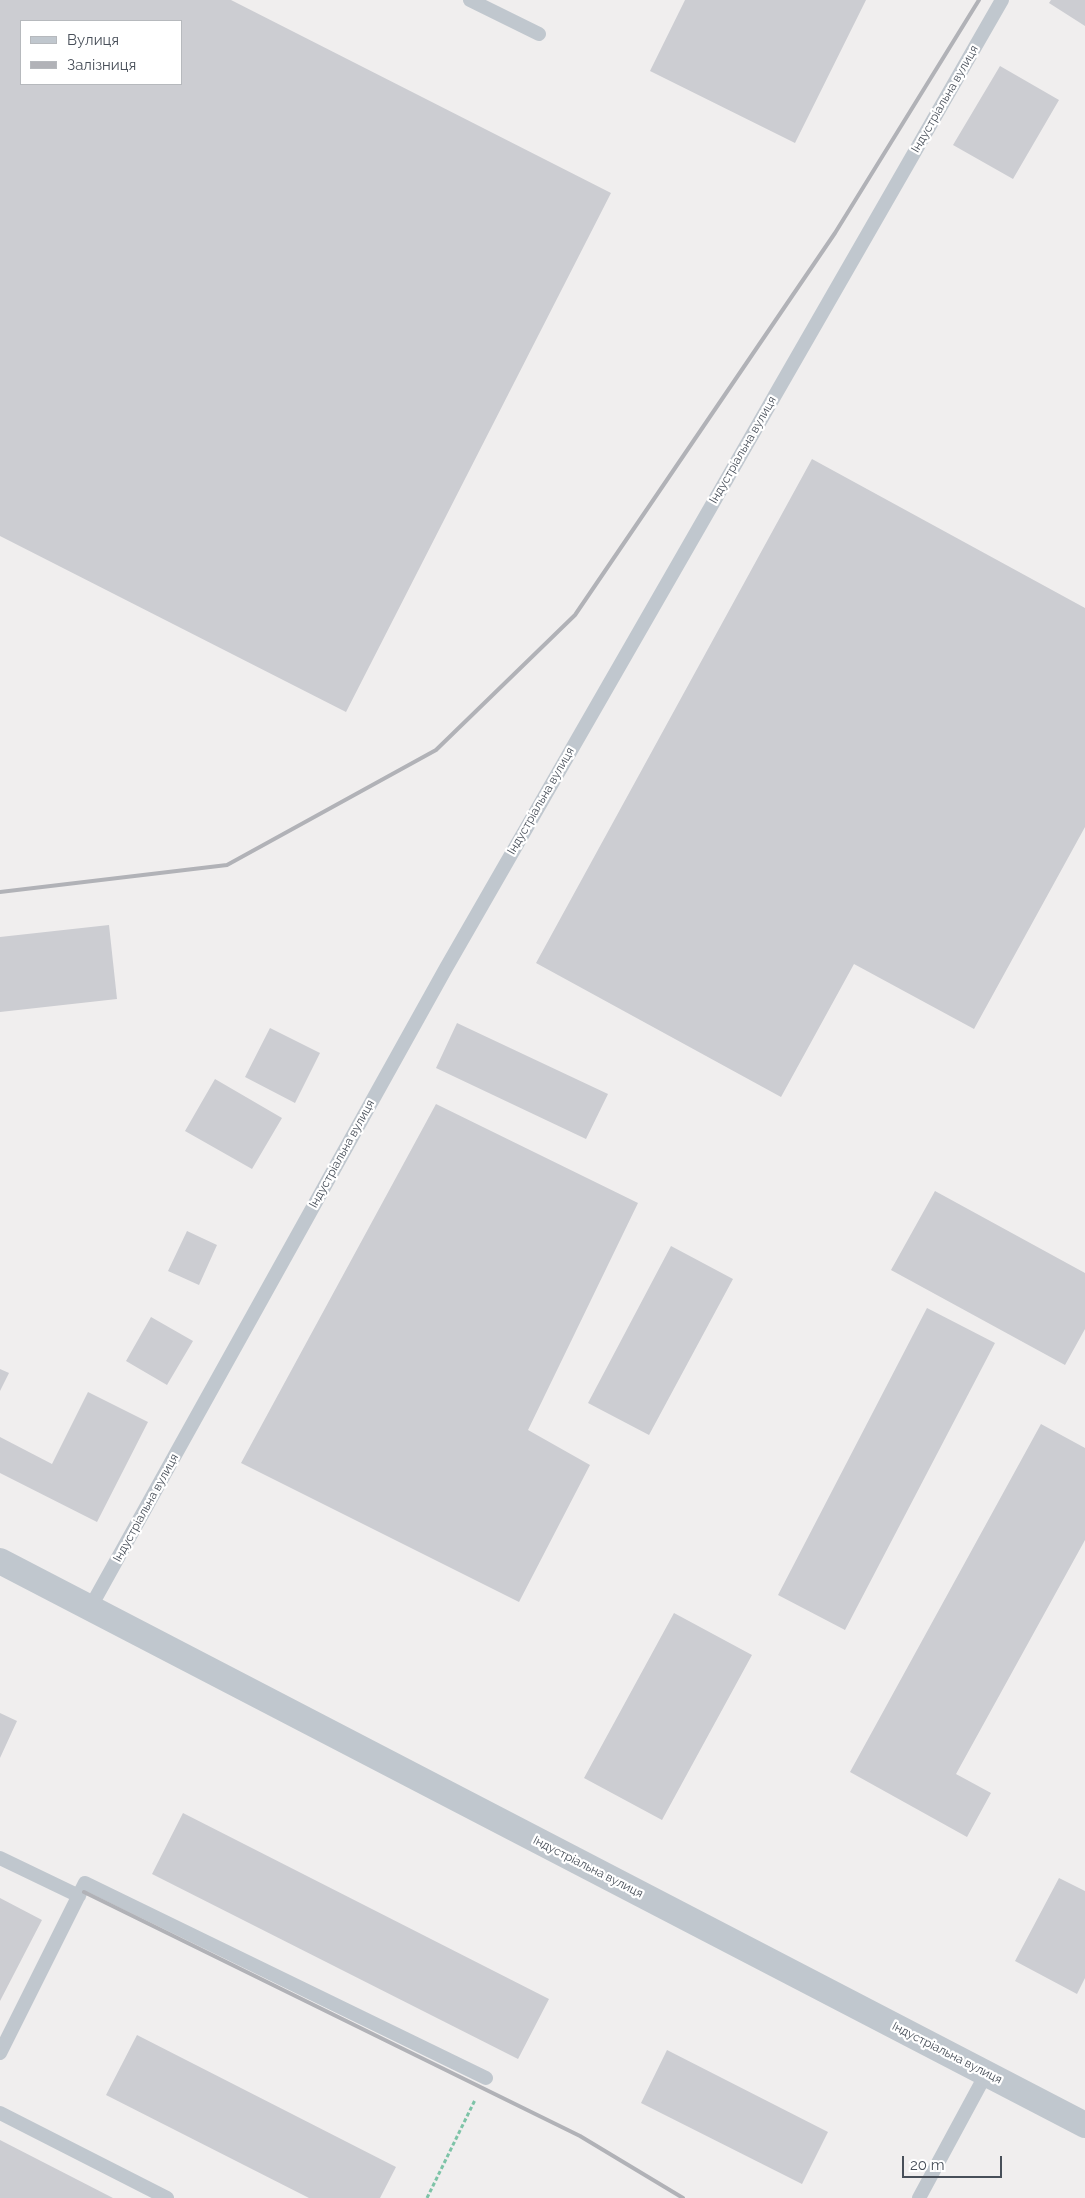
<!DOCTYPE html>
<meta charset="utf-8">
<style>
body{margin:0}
#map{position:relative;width:1085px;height:2198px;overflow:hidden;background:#f0eeee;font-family:Raleway,sans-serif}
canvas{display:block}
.legend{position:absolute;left:20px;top:20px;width:162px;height:65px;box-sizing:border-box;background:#fff;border:1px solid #b6b9bd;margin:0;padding:6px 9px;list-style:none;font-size:15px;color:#484f59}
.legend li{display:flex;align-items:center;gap:10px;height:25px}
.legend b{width:25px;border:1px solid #b6b9bd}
.scale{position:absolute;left:902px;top:2156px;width:100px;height:22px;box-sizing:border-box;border:2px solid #484f59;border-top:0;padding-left:6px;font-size:15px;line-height:18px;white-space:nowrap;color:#484f59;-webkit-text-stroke:4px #fff;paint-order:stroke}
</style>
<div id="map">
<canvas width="1085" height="2198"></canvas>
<ul class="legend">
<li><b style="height:6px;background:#c0c7ce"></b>Вулиця</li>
<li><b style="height:6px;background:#b1b2b7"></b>Залізниця</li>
</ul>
<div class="scale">20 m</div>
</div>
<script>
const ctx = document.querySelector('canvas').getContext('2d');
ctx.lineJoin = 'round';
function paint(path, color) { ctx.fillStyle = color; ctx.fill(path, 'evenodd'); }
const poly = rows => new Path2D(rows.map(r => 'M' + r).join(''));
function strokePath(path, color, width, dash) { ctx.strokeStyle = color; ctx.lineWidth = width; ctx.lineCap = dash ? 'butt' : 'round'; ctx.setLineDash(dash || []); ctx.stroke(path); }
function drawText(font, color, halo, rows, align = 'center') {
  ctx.font = font + ' Raleway,sans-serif'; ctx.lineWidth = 4.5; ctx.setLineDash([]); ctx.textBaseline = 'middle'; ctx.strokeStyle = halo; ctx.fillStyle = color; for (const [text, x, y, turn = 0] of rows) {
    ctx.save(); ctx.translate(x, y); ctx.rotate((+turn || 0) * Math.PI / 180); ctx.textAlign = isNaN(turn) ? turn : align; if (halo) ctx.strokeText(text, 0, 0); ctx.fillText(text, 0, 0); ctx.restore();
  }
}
const building = poly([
 [0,0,231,0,611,193,346,712,0,536],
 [21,21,181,21,181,84,21,84],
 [685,0,866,0,795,143,650,71],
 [1051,0,1085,0,1085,26,1049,3],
 [1000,66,1059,100,1013,179,953,145],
 [812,459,1085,608,1085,827,974,1029,854,964,781,1097,536,963],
 [109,925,117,999,0,1012,0,937],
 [457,1023,608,1094,586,1139,436,1068],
 [270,1028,320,1053,295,1103,245,1077],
 [215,1079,282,1118,252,1169,185,1131],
 [436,1104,638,1203,528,1430,590,1465,519,1602,241,1463],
 [935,1191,1085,1273,1085,1329,1065,1365,891,1270],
 [187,1231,217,1245,199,1285,168,1271],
 [671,1246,733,1279,649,1435,588,1403],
 [927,1308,995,1343,845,1630,778,1595],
 [151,1317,193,1341,167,1385,126,1361],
 [0,1369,9,1373,0,1391],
 [88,1392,148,1422,97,1522,0,1473,0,1437,52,1464],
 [1041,1424,1085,1448,1085,1540,956,1774,991,1793,967,1837,850,1772],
 [674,1613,752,1655,662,1820,584,1778],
 [0,1713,17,1721,0,1758],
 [183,1813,549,1999,518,2059,152,1874],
 [1059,1878,1085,1891,1085,1978,1077,1994,1015,1961],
 [0,1898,42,1920,0,2001],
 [137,2035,396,2167,380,2198,309,2198,106,2095],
 [667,2050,828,2132,802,2184,641,2103],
 [0,2140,113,2198,0,2198]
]);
const path = poly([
 [427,2198,475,2100]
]);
const service = poly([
 [470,0,539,34],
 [90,1608,446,968,1002,0],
 [0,1858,79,1896],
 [0,2053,85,1883,486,2078],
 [0,2113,167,2198],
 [919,2198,986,2074]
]);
const minor = poly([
 [0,1561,1085,2125]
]);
const rail = poly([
 [0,892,227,865,436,750,575,615,835,233,979,0],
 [84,1892,580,2136,683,2198]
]);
const streetNames = [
 ["Індустріальна вулиця",945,99,-60],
 ["Індустріальна вулиця",743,450,-60],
 ["Індустріальна вулиця",541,801,-60],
 ["Індустріальна вулиця",342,1154,-61],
 ["Індустріальна вулиця",146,1508,-61],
 ["Індустріальна вулиця",588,1867,27],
 ["Індустріальна вулиця",947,2053,27]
];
paint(building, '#cccdd2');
strokePath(path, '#7dc3a7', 3, [4, 2.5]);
strokePath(service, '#c0c7ce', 14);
strokePath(minor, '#c0c7ce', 26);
strokePath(rail, '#b1b2b7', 4);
drawText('12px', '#484f59', '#fff', streetNames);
</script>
